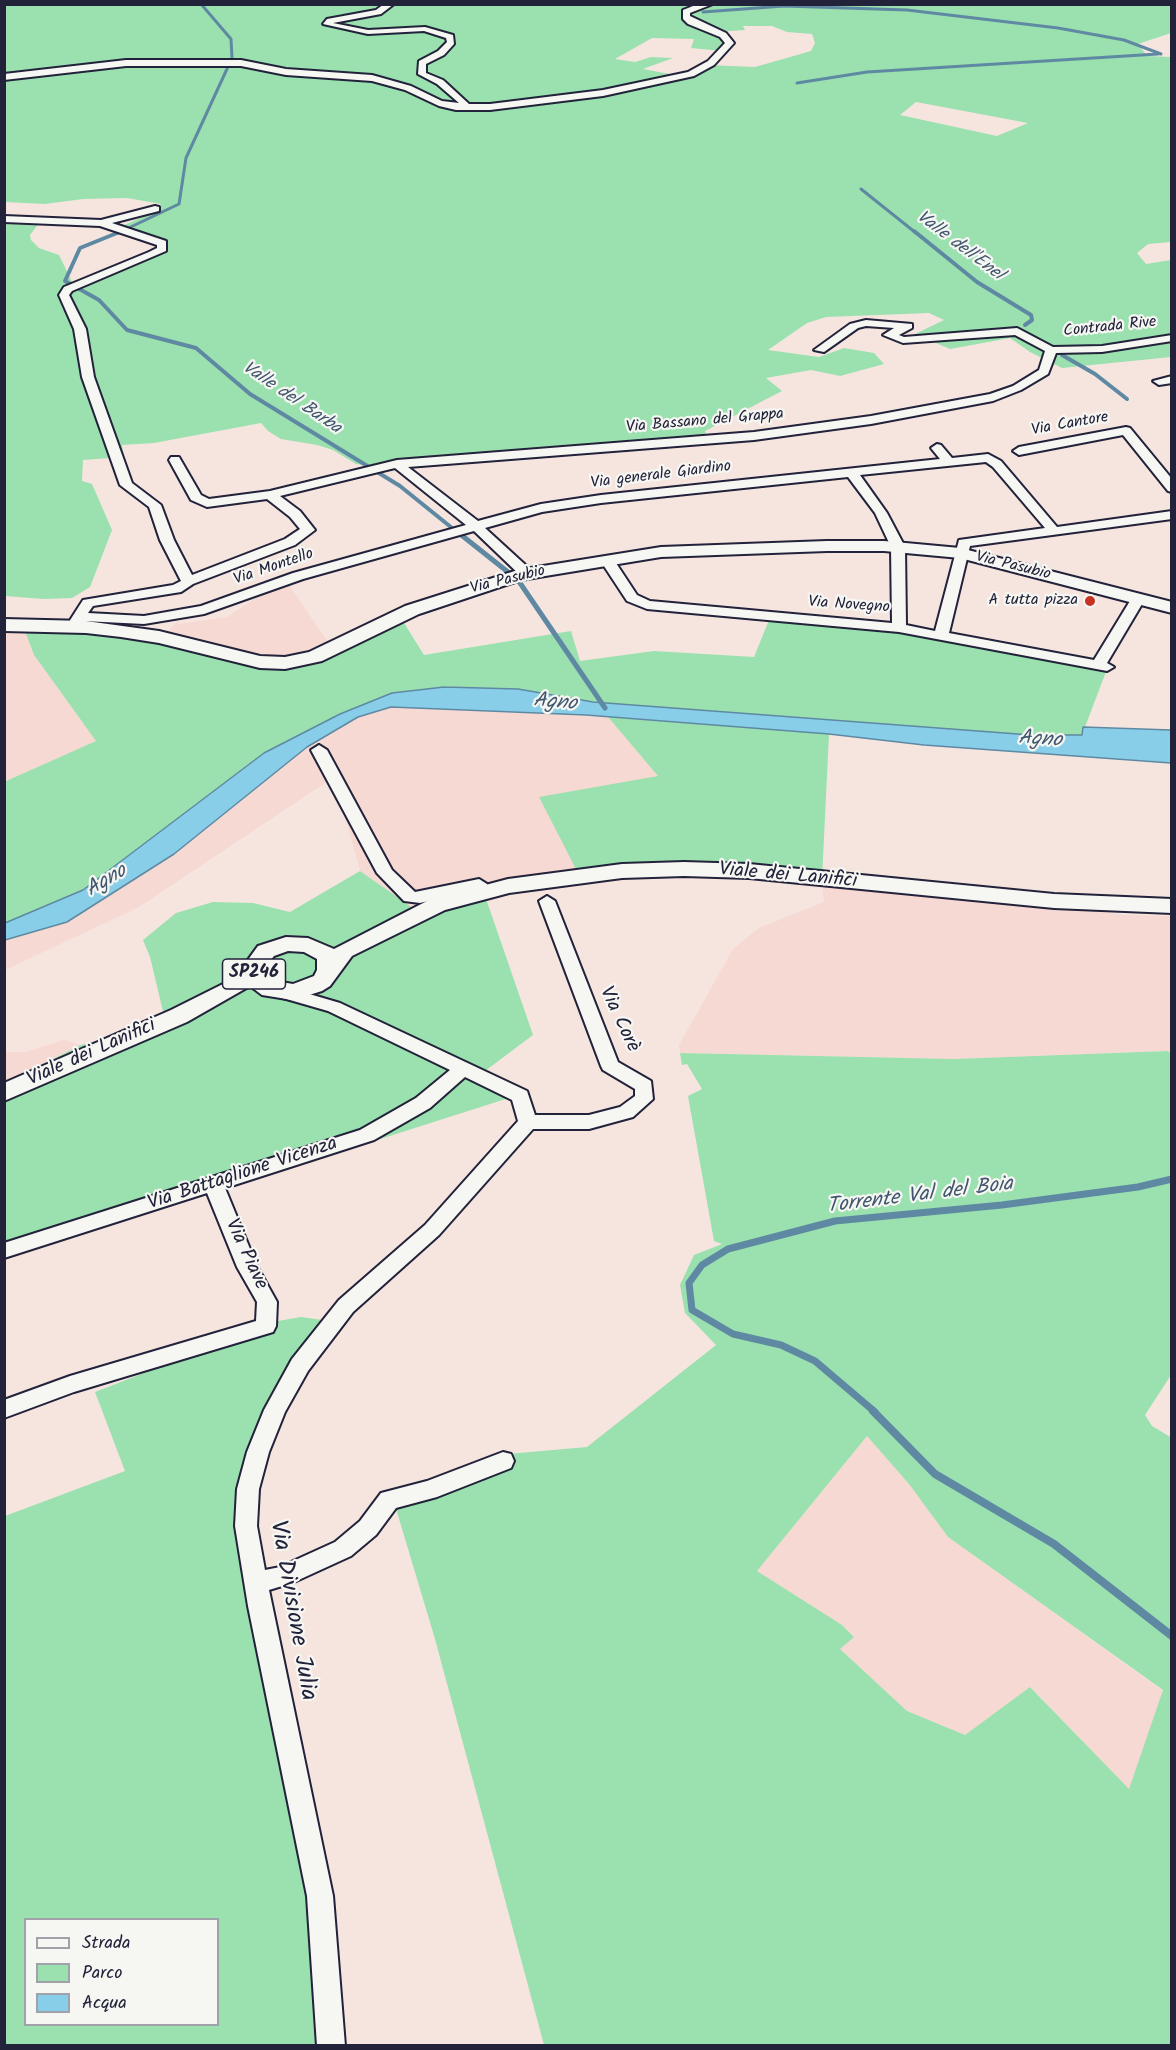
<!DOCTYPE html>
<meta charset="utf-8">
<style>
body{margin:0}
#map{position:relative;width:1176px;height:2050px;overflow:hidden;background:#f6e5df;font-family:Kalam,sans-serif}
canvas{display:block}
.frame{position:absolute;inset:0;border:6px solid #22223b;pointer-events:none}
.legend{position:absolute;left:24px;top:1918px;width:195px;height:108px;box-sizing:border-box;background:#f6f6f2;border:2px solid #a1a1a9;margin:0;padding:8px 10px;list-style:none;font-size:18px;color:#22223b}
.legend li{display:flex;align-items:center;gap:12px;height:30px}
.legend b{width:30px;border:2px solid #a1a1a9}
</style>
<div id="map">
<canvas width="1176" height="2050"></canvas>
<div class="frame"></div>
<ul class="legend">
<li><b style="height:8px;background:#f6f6f2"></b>Strada</li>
<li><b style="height:16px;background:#9ae1af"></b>Parco</li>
<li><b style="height:16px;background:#88cee9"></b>Acqua</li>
</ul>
</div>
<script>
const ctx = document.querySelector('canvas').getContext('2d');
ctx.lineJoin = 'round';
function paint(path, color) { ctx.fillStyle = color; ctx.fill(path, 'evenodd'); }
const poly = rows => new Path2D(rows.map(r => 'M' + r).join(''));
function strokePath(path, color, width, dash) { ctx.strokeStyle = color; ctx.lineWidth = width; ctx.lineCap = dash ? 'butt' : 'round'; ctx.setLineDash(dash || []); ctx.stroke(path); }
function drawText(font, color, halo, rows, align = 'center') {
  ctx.font = font + ' Kalam,sans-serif'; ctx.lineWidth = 4.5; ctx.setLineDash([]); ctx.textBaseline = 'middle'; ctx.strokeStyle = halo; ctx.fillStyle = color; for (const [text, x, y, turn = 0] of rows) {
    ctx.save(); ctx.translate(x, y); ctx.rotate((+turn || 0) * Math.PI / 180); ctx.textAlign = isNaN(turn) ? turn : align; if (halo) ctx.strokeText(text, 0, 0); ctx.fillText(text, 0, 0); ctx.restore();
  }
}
const built = poly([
 [289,585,328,642,294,655,261,657,165,636,177,621,179,624,227,617,254,599],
 [4,626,23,626,34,655,96,741,5,782],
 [391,707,608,717,658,776,579,875,413,908,360,871,334,777,139,907,5,970,5,940,67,922,174,854,307,747,358,717],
 [822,879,1028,901,1124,915,1171,916,1171,1054,1167,1051,954,1059,680,1053,679,1045,733,949,759,928,824,902],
 [64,1040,81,1045,5,1083,5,1050,7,1052,26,1052],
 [867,1436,909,1484,948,1537,1163,1691,1129,1790,1031,1687,965,1735,907,1711,840,1649,854,1636,841,1625,757,1571]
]);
const green = poly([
 [5,5,1171,5,1171,33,1138,44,1147,56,1171,57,1171,242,1148,244,1137,253,1146,264,1171,260,1171,357,1062,368,1030,352,1010,338,950,349,915,334,944,320,929,313,826,317,807,323,768,350,819,357,844,348,874,353,884,364,840,376,811,370,766,378,782,391,705,431,707,439,446,459,422,458,374,466,356,464,333,450,317,445,281,439,268,431,261,423,154,443,122,445,124,457,83,460,82,481,92,484,112,530,90,587,72,598,44,599,5,596,5,219,43,218,30,235,31,240,39,248,59,255,74,286,164,248,122,226,154,212,161,204,127,198,83,199,45,204,5,202],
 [743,26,772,26,787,32,812,34,815,43,811,51,755,67,707,65,680,76,643,69,673,58,651,57,635,62,615,59,652,38,694,39,691,48,722,51,727,43,714,32,745,30],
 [916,102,1028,123,997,136,900,115],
 [399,615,424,655,571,631,580,661,654,651,754,657,771,615,850,622,1107,669,1082,735,1031,735,950,730,593,702,518,689,392,693,264,753,83,890,5,923,4,782,96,741,34,655,23,626,69,626,286,663],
 [608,717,829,734,822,879,770,875,579,875,539,797,658,776],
 [360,871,413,908,483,890,533,1035,477,1077,515,1096,5,1259,5,1083,81,1045,166,1024,150,957,143,940,176,913,213,902,253,903,290,912],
 [1168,1051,1171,1054,1171,1375,1145,1415,1152,1426,1172,1438,1171,2045,544,2045,435,1639,391,1492,496,1455,587,1447,716,1345,685,1313,680,1285,694,1255,722,1244,714,1241,688,1096,702,1089,687,1064,682,1065,680,1053,954,1059],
 [867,1436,909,1484,948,1537,1163,1690,1129,1789,1030,1687,965,1735,907,1711,840,1649,854,1637,842,1625,757,1571],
 [301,1317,330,1321,283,1395,243,1529,313,1879,332,2045,5,2046,5,1516,125,1471,95,1392,278,1321],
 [26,1920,218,1920,218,2024,26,2024]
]);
const water = poly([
 [444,687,518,689,593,702,1031,735,1082,735,1083,727,1171,730,1171,763,924,745,829,734,586,715,391,707,358,717,307,747,174,854,67,922,5,940,5,923,83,890,264,753,340,714,392,693,444,687]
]);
const streamFar4 = poly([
 [703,12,784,6,907,10,1058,28,1124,40,1161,54],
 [797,83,867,72,1158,54],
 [861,189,916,233],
 [118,233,179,204,186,158,232,58,231,39,201,4]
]);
const streamFar3 = poly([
 [122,231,80,248,65,281,99,300,127,330,196,348,250,394,400,486,457,532],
 [914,231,977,282,1031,315,1032,320,1025,325],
 [1062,355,1095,374,1127,399]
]);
const streamFar2 = poly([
 [455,530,518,580,605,708]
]);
const streamFar1 = poly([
 [875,1412,815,1361,781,1345,733,1334,692,1310,689,1283,702,1265,728,1249,835,1221,1002,1205,1138,1187,1172,1179]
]);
const stream = poly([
 [873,1411,935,1474,1054,1544,1172,1636]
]);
const minor = poly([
 [384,4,394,4,381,14,333,23,368,30,425,27,453,35,454,44,444,55,426,64,426,73,443,80,469,104,490,104,603,90,688,72,708,61,725,43,720,37,688,24,683,19,683,10,698,4,713,4,690,13,690,16,726,33,734,43,714,65,694,76,603,96,490,110,456,110,439,106,405,90,372,81,286,75,241,66,126,66,4,80,4,74,126,60,241,60,286,69,372,75,411,86,442,101,459,103,437,84,418,74,419,61,438,51,447,42,446,38,424,31,368,34,323,24,327,19,376,10,384,4],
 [155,206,159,207,159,211,112,223,166,241,166,251,72,291,69,295,86,329,94,377,132,483,161,505,174,540,192,575,285,539,300,529,290,517,267,499,207,507,191,500,169,460,171,457,179,457,201,495,209,499,270,491,397,460,754,432,871,416,990,394,1013,386,1039,370,1045,351,1015,335,903,343,883,335,894,328,866,326,858,328,824,352,814,350,850,324,866,320,912,324,912,328,899,335,904,337,1017,328,1053,347,1102,346,1172,335,1172,341,1102,352,1056,353,1048,374,1021,390,993,401,871,424,754,440,408,467,478,521,541,504,601,495,940,459,931,448,937,444,941,445,952,458,988,454,1001,461,1057,527,1172,511,1172,519,970,546,949,633,1094,660,1133,596,1143,596,1145,599,1107,663,1114,667,1107,671,899,632,647,609,627,601,600,560,602,557,612,557,637,595,650,601,892,623,891,547,875,513,848,477,601,503,542,512,485,528,532,571,532,577,527,578,522,577,474,531,303,579,204,614,144,624,83,621,79,628,69,628,67,625,83,600,173,585,181,581,160,540,149,507,120,485,82,377,74,329,59,295,64,287,149,252,157,248,157,245,100,226,4,222,4,216,101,220,155,206],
 [986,462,993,467,1045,528,959,540,935,631,906,625,905,547,887,513,860,475,986,462],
 [395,468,466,525,293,573,201,606,144,616,88,613,93,606,181,592,193,584,295,545,315,530,300,511,280,496,395,468],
 [1172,376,1172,383,1159,385,1153,381,1172,376],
 [1126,427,1130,428,1172,479,1172,492,1168,491,1123,435,1019,455,1013,451,1019,447,1126,427],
 [319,745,327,750,392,870,415,892,479,879,487,884,491,892,489,896,477,896,474,890,420,903,404,901,377,873,311,750,319,745],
 [547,896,555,901,618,1062,651,1081,653,1099,633,1117,589,1129,533,1129,439,1235,353,1312,308,1371,285,1412,269,1452,259,1489,257,1526,265,1570,280,1567,335,1542,360,1521,381,1493,427,1481,503,1452,511,1454,514,1461,511,1468,437,1497,396,1508,376,1535,351,1556,292,1583,269,1590,333,1896,345,2046,317,2046,307,1896,248,1606,235,1526,237,1489,247,1452,264,1410,292,1359,339,1300,425,1225,518,1121,512,1100,465,1077,430,1108,374,1140,225,1188,257,1266,277,1302,276,1326,273,1332,74,1392,4,1418,4,1400,70,1376,256,1321,257,1302,237,1267,207,1193,4,1258,4,1243,360,1130,416,1098,450,1070,328,1011,276,996,273,992,282,986,340,1003,527,1091,535,1115,589,1115,620,1107,635,1096,635,1089,603,1070,601,1066,539,901,547,896]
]);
const major = poly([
 [827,541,884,541,960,548,1172,602,1172,613,960,558,884,551,827,551,661,557,521,580,419,614,322,661,285,669,260,668,159,643,121,637,86,633,4,631,4,619,86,621,159,631,260,656,285,657,309,652,405,606,518,570,661,547,827,541],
 [684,862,749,864,1054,894,1172,899,1172,913,1054,908,749,878,684,876,622,878,509,893,445,910,352,956,330,986,322,991,293,1000,262,995,250,986,187,1022,4,1101,4,1083,171,1010,227,982,242,968,258,946,286,937,308,938,334,949,429,900,508,879,622,864,684,862],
 [288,951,304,952,317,959,317,970,314,976,293,984,270,980,265,971,266,966,274,956,288,951]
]);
const markers = [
 [1090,601,6,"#c8321e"]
];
const farStreetnames = [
 ["Contrada Rive",1110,328,-6],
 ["Via Bassano del Grappa",705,422,-5],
 ["Via Cantore",1070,425,-10],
 ["Via generale Giardino",661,476,-7],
 ["Via Pasubio",1013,567,14],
 ["Via Montello",274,568,-19],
 ["Via Pasubio",508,581,-14],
 ["Via Novegno",849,606,4]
];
const farPoinames = [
 ["A tutta pizza",1078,601]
];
const farWaternames = [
 ["Valle dell'Enel",959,247,37],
 ["Valle del Barba",291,399,34]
];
const shields = [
 [254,974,63]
];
const shieldNames = [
 ["SP246",254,974]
];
const streetNames = [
 ["Viale dei Lanifici",788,877,5],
 ["Via Corè",618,1020,65],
 ["Viale dei Lanifici",92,1054,-24],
 ["Via Battaglione Vicenza",243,1175,-18],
 ["Via Piave",245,1255,65]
];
const waterNames = [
 ["Agno",555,704,5],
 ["Agno",1040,741,4],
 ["Agno",107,882,-31],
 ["Torrente Val del Boia",920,1197,-7]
];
const nearStreetnames = [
 ["Via Divisione Julia",291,1611,80]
];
paint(built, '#f6d9d2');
paint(green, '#9ae1af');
paint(water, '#88cee9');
strokePath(water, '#5f89a3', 1.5);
strokePath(streamFar4, '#5f89a3', 3);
strokePath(streamFar3, '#5f89a3', 4);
strokePath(streamFar2, '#5f89a3', 5);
strokePath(streamFar1, '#5f89a3', 7);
strokePath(stream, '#5f89a3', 8);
strokePath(minor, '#22223b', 4);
strokePath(major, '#22223b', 4);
paint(minor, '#f6f6f2');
paint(major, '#f6f6f2');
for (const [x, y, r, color] of markers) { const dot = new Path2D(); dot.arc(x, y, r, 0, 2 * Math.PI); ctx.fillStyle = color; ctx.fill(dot); strokePath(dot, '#f6f6f2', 2); }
drawText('16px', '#22223b', '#f6f6f2', farStreetnames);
drawText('16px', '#22223b', '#f6f6f2', farPoinames, 'right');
drawText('italic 18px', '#41566f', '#f6f6f2', farWaternames);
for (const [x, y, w] of shields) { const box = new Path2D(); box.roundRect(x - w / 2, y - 15, w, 30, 4.5); ctx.fillStyle = '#f6f6f2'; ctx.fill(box); strokePath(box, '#22223b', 1.5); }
drawText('bold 18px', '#22223b', null, shieldNames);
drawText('20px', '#22223b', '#f6f6f2', streetNames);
drawText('italic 21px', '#41566f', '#f6f6f2', waterNames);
drawText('24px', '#22223b', '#f6f6f2', nearStreetnames);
</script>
